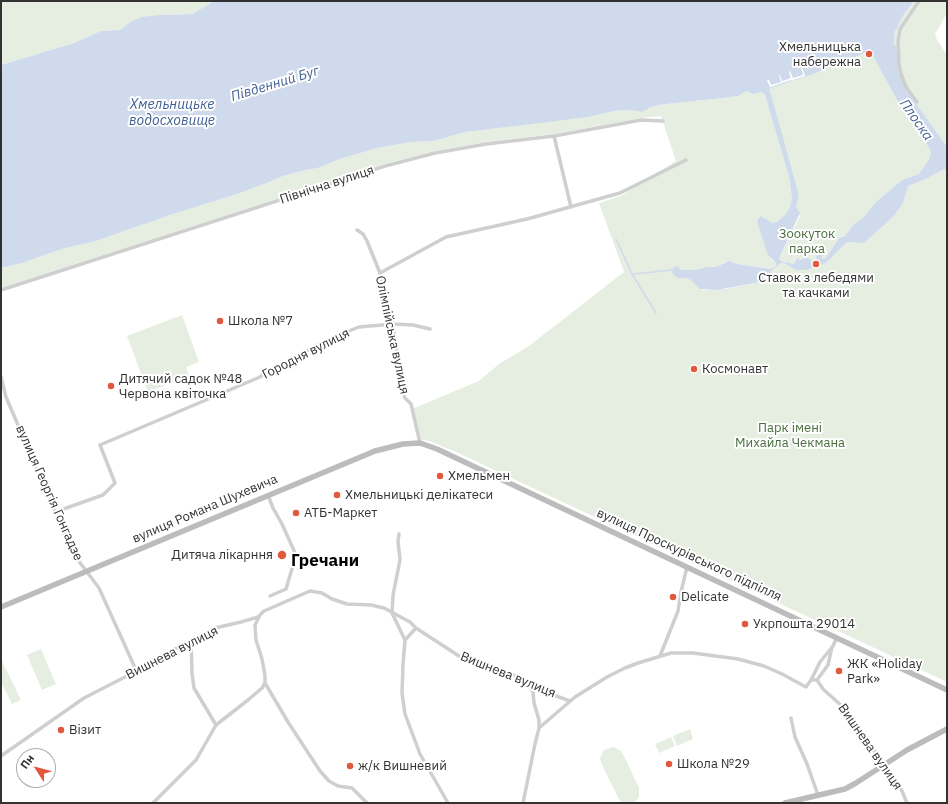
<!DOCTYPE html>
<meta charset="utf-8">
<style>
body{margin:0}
#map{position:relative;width:948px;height:804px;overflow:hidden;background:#fff;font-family:"IBM Plex Sans",sans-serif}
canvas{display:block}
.frame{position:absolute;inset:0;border:2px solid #323232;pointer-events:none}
.north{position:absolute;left:16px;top:748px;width:40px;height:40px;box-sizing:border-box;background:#fff;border:1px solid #adadad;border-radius:50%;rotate:306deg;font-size:11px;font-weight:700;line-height:16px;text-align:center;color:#323232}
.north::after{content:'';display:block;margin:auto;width:14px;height:18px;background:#e1593d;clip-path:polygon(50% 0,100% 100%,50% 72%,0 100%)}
</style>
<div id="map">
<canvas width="948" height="804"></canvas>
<div class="frame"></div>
<div class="north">Пн</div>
</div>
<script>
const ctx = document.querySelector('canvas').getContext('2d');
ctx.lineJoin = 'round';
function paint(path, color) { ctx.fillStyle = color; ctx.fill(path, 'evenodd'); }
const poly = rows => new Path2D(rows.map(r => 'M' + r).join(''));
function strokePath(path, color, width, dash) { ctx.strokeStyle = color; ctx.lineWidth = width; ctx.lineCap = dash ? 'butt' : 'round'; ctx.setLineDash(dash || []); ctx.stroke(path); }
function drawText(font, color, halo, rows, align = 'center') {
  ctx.font = font + ' "IBM Plex Sans",sans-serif'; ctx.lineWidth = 4; ctx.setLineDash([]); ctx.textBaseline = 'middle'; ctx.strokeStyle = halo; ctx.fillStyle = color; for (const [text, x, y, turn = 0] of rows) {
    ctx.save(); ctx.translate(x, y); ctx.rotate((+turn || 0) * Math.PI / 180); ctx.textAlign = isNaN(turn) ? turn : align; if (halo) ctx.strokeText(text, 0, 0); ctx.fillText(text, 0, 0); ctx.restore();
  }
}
const green = poly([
 [1,1,214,1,192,14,159,15,130,22,120,30,101,31,74,43,1,65],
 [914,1,947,1,947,13,935,34,937,40,947,55,947,147,905,88,899,70,896,45,894,45,895,29,896,29,902,17],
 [865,53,870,53,873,56,897,100,925,141,931,152,929,159,919,174,902,180,875,203,864,217,853,225,845,236,839,238,826,258,822,259,819,254,817,255,815,260,812,262,806,257,800,260,797,258,795,263,792,264,784,261,781,261,779,259,781,254,800,216,796,207,799,195,770,94,771,88,811,75],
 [746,91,753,94,762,92,765,95,789,177,792,199,790,207,785,215,777,222,772,224,766,221,764,217,758,219,757,222,771,259,776,263,776,266,771,269,764,268,737,264,732,262,725,262,715,267,706,267,696,270,680,270,678,278,685,278,691,280,703,290,726,289,760,282,768,279,772,274,771,271,781,263,784,263,791,267,816,266,826,263,845,244,848,242,864,243,888,221,894,216,903,203,908,186,926,179,944,169,947,169,947,682,456,452,429,441,419,439,412,409,479,381,499,364,529,346,624,272,599,203,621,196,676,161,661,116,641,118,554,134,486,142,435,151,384,164,1,288,1,268,22,263,62,249,96,241,170,215,237,194,267,183,283,176,306,170,318,168,340,159,377,148,411,142,434,141,465,132,533,123,589,117,614,111,630,110,642,112,649,108,658,105,732,97,738,96],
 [182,315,199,362,186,367,189,376,148,392,127,336],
 [41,649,56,684,42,690,27,655],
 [1,659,21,700,12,704,1,682],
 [690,729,693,739,677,746,673,736],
 [671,737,675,746,659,753,655,744],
 [613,747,620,750,623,754,639,788,639,797,634,803,623,803,620,801,601,763,600,758,604,750]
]);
const water = poly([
 [214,1,914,1,902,17,896,30,895,30,894,45,896,45,899,70,905,88,947,147,947,169,944,169,926,179,908,186,903,203,894,216,864,243,848,242,845,244,826,263,806,270,796,270,784,263,781,263,771,271,772,276,770,278,760,282,717,290,700,289,691,280,685,278,678,278,675,276,672,273,674,267,678,266,680,270,696,270,706,267,715,267,729,261,737,264,764,268,771,269,776,266,776,263,768,255,757,222,758,219,761,216,772,223,777,222,785,215,790,207,792,199,789,177,765,95,762,92,753,94,746,91,738,96,732,97,658,105,649,108,642,112,630,110,614,111,589,117,465,132,434,141,411,142,377,148,340,159,318,168,306,170,283,176,267,183,237,194,170,215,96,241,62,249,22,263,1,268,1,65,74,43,101,31,120,30,130,22,142,17,159,15,192,14],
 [865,53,870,53,873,56,897,100,925,141,931,152,929,159,919,174,902,180,875,203,864,217,853,225,845,236,839,238,826,258,822,259,822,255,819,254,817,255,815,260,812,262,809,258,806,257,800,260,798,258,797,258,795,263,792,264,790,263,781,261,779,259,781,254,800,213,796,207,799,195,770,91,771,88,811,75]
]);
const pier = poly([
 [801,67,802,67,805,76,793,80,793,81,791,80,770,87,767,80,769,80,771,85,781,82,779,75,780,75,782,81,791,78,789,72,790,71,793,78,803,75]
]);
const stream = poly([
 [616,239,632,274,673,270],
 [632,274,656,313]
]);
const street = poly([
 [917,102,906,87,901,74,899,64,898,42,900,29,919,1],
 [554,136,571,207],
 [357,230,363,234,367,241,380,273,393,324,402,390,405,398,411,404,420,443],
 [380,273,446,237,527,219,620,193,686,160],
 [1,290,385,166,435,153,486,144,554,136,641,120,663,121],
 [1,377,6,397,66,537,78,560,99,588,136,670],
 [268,495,273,508,282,524,296,555,286,589,270,596],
 [55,512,103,495,115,483,100,445,260,377,266,373,329,339,359,327,393,324,413,325,430,329],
 [399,534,398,541,400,560,393,595,392,613,405,640,403,665,402,693,405,714,420,754,448,803],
 [191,640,192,673,194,688,216,725],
 [405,640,416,628],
 [660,656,678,611,681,592,687,567],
 [811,680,820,662,833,646,837,637],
 [817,680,828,665,832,647],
 [265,683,288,722,320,771,329,781,338,786,352,788,367,803],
 [791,718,795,737,807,764,818,795],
 [539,728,575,697,607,677,625,668,638,663,671,653,693,653,738,659,764,666,782,674,806,687,811,680,817,680,823,689,844,708,852,718,854,729,878,755,885,764,902,791,907,803],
 [1,756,84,698,129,675,191,640,215,628,241,622,258,617,264,611,310,591,322,593,332,599,347,604,371,605,384,608,410,622,416,628,459,656,514,675,529,686,570,701],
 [153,803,196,760,216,725,248,700,262,688,265,683,265,676,262,659,256,640,255,625,259,617],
 [523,803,535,744,539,728,539,720,534,703,533,692,529,686]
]);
const secondary = poly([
 [1,607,375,451,403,444,420,443,437,449,947,690],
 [785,803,845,789,856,783,907,750,947,729]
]);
const markers = [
 [869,54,4,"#e1593d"],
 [816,264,4,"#e1593d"],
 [220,321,4,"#e1593d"],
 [694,369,4,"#e1593d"],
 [111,386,4,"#e1593d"],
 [440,476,4,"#e1593d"],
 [337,495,4,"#e1593d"],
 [296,513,4,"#e1593d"],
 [282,555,5,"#e1593d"],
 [673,597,4,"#e1593d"],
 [745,624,4,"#e1593d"],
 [839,671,4,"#e1593d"],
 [61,730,4,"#e1593d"],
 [669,764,4,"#e1593d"],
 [350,766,4,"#e1593d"]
];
const poiNames = [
 ["Хмельницька",861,47,"right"],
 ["набережна",861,62,"right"],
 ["Ставок з лебедями",816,278,"center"],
 ["та качками",816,293,"center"],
 ["Школа №7",228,321],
 ["Космонавт",702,369],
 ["Дитячий садок №48",119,379],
 ["Червона квіточка",119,394],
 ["Хмельмен",448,476],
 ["Хмельницькі делікатеси",345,495],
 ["АТБ-Маркет",304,513],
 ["Дитяча лікарння",273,555,"right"],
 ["Delicate",681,597],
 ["Укрпошта 29014",753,624],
 ["ЖК «Holiday",847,664],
 ["Park»",847,679],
 ["Візит",69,730],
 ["Школа №29",677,764],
 ["ж/к Вишневий",358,766]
];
const streetNames = [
 ["Північна вулиця",327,185,-18],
 ["Олімпійська вулиця",392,335,78],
 ["Городня вулиця",306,354,-27],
 ["вулиця Георгія Гонгадзе",49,493,66],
 ["вулиця Романа Шухевича",205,509,-23],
 ["вулиця Проскурівського підпілля",689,555,25],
 ["Вишнева вулиця",172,653,-27],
 ["Вишнева вулиця",508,675,22],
 ["Вишнева вулиця",870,747,55]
];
const parkNames = [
 ["Зоокуток",807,234],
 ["парка",807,249],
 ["Парк імені",790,428],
 ["Михайла Чекмана",790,443]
];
const waterNames = [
 ["Південний Буг",275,84,-17],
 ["Хмельницьке",172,105],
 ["водосховище",172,121],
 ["Плоска",916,120,55]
];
const districtNames = [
 ["Гречани",325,561]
];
paint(green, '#e5eee1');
paint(water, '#cfdaed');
paint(pier, '#fff');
strokePath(stream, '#cfdaed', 1.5);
strokePath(street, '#cfcfcf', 3.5);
strokePath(secondary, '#bcbcbc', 5.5);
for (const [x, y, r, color] of markers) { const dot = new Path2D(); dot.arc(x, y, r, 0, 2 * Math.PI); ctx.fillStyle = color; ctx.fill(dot); strokePath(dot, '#fff', 1.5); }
drawText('13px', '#323232', '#fff', poiNames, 'left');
drawText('13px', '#323232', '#fff', streetNames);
drawText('13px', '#4a6e40', '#fff', parkNames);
drawText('italic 14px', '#415f93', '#fff', waterNames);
drawText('bold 17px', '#000', '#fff', districtNames);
</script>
